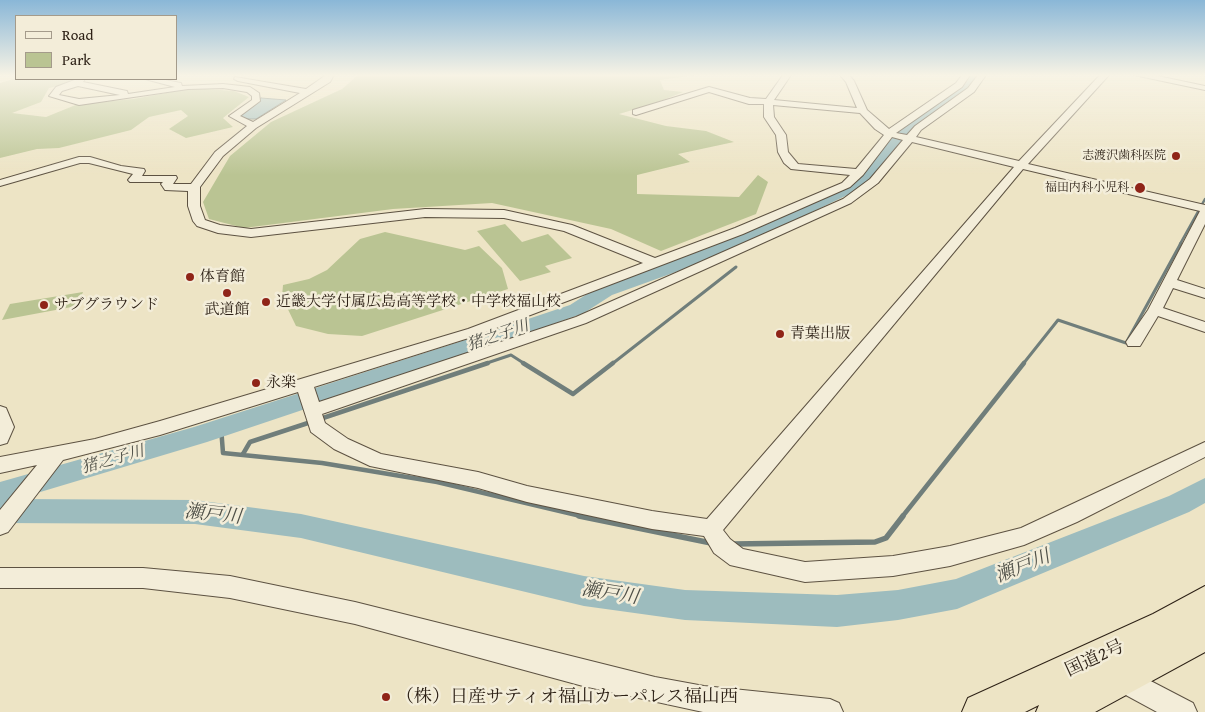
<!DOCTYPE html>
<meta charset="utf-8">
<style>
body{margin:0}
#map{position:relative;width:1205px;height:712px;overflow:hidden;background:#ede4c5;font-family:"Gentium Book Plus",serif}
canvas{display:block}
.legend{position:absolute;left:15px;top:15px;width:162px;height:65px;box-sizing:border-box;background:#f3edd9;border:1px solid #a49b8b;margin:0;padding:6px 9px;list-style:none;font-size:15px;color:#2d2116}
.legend li{display:flex;align-items:center;gap:10px;height:25px}
.legend b{width:25px;border:1px solid #a49b8b}
</style>
<div id="map">
<canvas width="1205" height="712"></canvas>
<ul class="legend">
<li><b style="height:6px;background:#f3edd9"></b>Road</li>
<li><b style="height:14px;background:#bac493"></b>Park</li>
</ul>
</div>
<script>
const ctx = document.querySelector('canvas').getContext('2d');
ctx.lineJoin = 'round';
function paint(path, color) { ctx.fillStyle = color; ctx.fill(path, 'evenodd'); }
const poly = rows => new Path2D(rows.map(r => 'M' + r).join(''));
function strokePath(path, color, width, dash) { ctx.strokeStyle = color; ctx.lineWidth = width; ctx.lineCap = dash ? 'butt' : 'round'; ctx.setLineDash(dash || []); ctx.stroke(path); }
function drawText(font, color, halo, rows, align = 'center') {
  ctx.font = font + ' "Gentium Book Plus","Noto Serif JP",serif'; ctx.lineWidth = 5; ctx.setLineDash([]); ctx.textBaseline = 'middle'; ctx.strokeStyle = halo; ctx.fillStyle = color; for (const [text, x, y, turn = 0] of rows) {
    ctx.save(); ctx.translate(x, y); ctx.rotate((+turn || 0) * Math.PI / 180); ctx.textAlign = isNaN(turn) ? turn : align; if (halo) ctx.strokeText(text, 0, 0); ctx.fillText(text, 0, 0); ctx.restore();
  }
}
const green = poly([
 [358,75,696,75,660,80,664,90,683,92,656,103,619,114,666,126,706,131,734,142,678,154,690,162,637,175,637,194,739,197,758,175,768,182,756,214,661,251,611,229,492,203,393,209,244,228,209,219,203,202,230,156,271,122,342,89],
 [16,78,72,79,67,84,49,88,41,102,12,113,46,117,78,104,133,99,194,88,234,91,249,97,223,118,233,127,186,138,169,129,188,116,181,110,149,117,131,130,59,148,37,149,0,158,0,83],
 [505,224,522,242,548,234,572,258,545,266,551,272,520,281,477,231],
 [385,232,465,250,479,246,502,268,508,289,362,336,328,334,296,326,282,297,283,285,309,279,327,270,360,239],
 [83,292,77,306,2,320,10,304]
]);
const water = poly([
 [261,98,286,100,256,119,243,119,239,115,261,98]
]);
const streamFar3 = poly([
 [1180,244,1205,199]
]);
const streamFar2 = poly([
 [484,364,511,355,525,364],
 [612,364,736,267],
 [1023,364,1058,320,1126,343,1181,243]
]);
const streamFar1 = poly([
 [523,363,573,394,613,363],
 [320,419,488,363],
 [221,427,223,453,322,463,437,482,585,517],
 [243,454,250,442,311,422],
 [902,517,1024,363]
]);
const stream = poly([
 [579,516,711,543],
 [733,544,875,542,886,538,903,516]
]);
const river = poly([
 [968,75,979,75,968,91,920,124,864,187,723,255,612,295,584,313,484,349,207,442,17,499,195,500,301,514,584,576,685,590,837,595,898,590,956,579,1169,496,1205,478,1205,503,1189,512,957,609,898,620,837,627,685,620,584,606,301,538,195,524,0,523,0,482,194,427,468,339,570,305,598,287,711,247,854,181,910,118,960,87,968,75]
]);
const minor = poly([
 [326,75,334,75,330,82,256,128,223,156,200,187,200,206,205,220,220,225,251,229,425,209,504,210,572,225,655,258,735,228,842,183,850,175,791,169,784,163,778,152,776,135,764,117,764,104,749,104,709,92,636,115,633,114,633,110,709,87,750,98,766,99,783,75,791,75,774,100,857,108,846,82,840,75,849,75,854,81,867,110,889,129,956,83,962,75,970,75,962,87,896,133,907,135,915,126,968,88,978,75,986,75,974,92,921,130,916,137,1019,161,1100,75,1109,75,1028,164,1205,205,1205,224,1177,280,1205,289,1205,298,1173,288,1163,308,1205,322,1205,332,1158,316,1140,346,1128,346,1126,342,1148,310,1200,211,1023,169,723,530,730,539,743,549,805,562,893,556,950,546,1021,528,1205,442,1205,457,1077,522,1024,545,950,566,893,576,805,582,730,565,714,553,704,536,652,529,527,502,478,488,370,466,334,449,311,432,298,392,160,435,63,460,8,532,0,535,0,510,37,465,0,473,0,457,95,439,160,421,468,329,643,263,564,231,504,218,425,217,251,237,218,233,197,226,193,221,188,206,188,191,165,190,161,184,163,182,130,182,128,180,133,174,89,163,80,163,0,186,0,180,79,157,90,157,121,166,144,169,145,171,142,176,176,176,177,178,173,184,191,184,215,152,247,126,229,116,252,100,252,96,247,92,223,88,188,89,79,105,49,96,56,87,77,79,85,79,83,82,127,91,128,94,175,87,145,79,160,79,181,83,182,86,223,84,250,87,259,93,260,101,240,116,253,122,300,93,238,81,234,79,235,77,306,89,326,75],
 [78,86,120,95,79,99,59,95,62,91,78,86],
 [773,105,860,113,875,129,884,135,856,169,798,164,788,152,786,135,774,117,773,105],
 [892,137,903,140,870,179,843,199,576,317,319,402,314,387,478,335,743,234,850,187,863,175,892,137],
 [912,142,1014,167,707,519,652,511,527,486,478,472,381,454,348,439,325,423,322,414,586,323,851,203,878,183,912,142],
 [1134,75,1153,75,1205,86,1205,90,1134,75],
 [0,406,6,408,14,427,7,443,0,445,0,406],
 [0,568,143,568,230,576,355,602,655,677,704,686,830,699,839,703,843,712,703,712,583,686,355,624,230,598,143,588,0,588,0,568],
 [1120,665,1193,703,1197,712,1157,712,1111,687,1107,678,1111,669,1120,665]
]);
const highway = poly([
 [1205,586,1205,652,1095,712,1036,712,1039,705,1025,712,962,712,968,698,1153,614,1205,586]
]);
const markers = [
 [1176,156,5,"#8f2418"],
 [1140,188,6,"#8f2418"],
 [190,277,5,"#8f2418"],
 [227,293,5,"#8f2418"],
 [266,302,5,"#8f2418"],
 [44,305,5,"#8f2418"],
 [780,334,5,"#8f2418"],
 [256,383,5,"#8f2418"],
 [386,697,5,"#8f2418"]
];
const farPoinames = [
 ["志渡沢歯科医院",1166,156],
 ["福田内科小児科",1129,188]
];
const poiNames = [
 ["体育館",200,277],
 ["近畿大学付属広島高等学校・中学校福山校",276,302],
 ["サブグラウンド",54,305],
 ["武道館",227,310,"center"],
 ["青葉出版",790,334],
 ["永楽",266,383]
];
const waterNames = [
 ["猪之子川",498,336,-19],
 ["猪之子川",113,460,-16]
];
const nearStreetnames = [
 ["国道2号",1095,659,-25]
];
const nearPoinames = [
 ["（株）日産サティオ福山カーパレス福山西",396,697]
];
const nearWaternames = [
 ["瀬戸川",213,515,6],
 ["瀬戸川",1023,567,-22],
 ["瀬戸川",610,594,9]
];
paint(green, '#bac493');
paint(water, '#9dbcbe');
strokePath(water, '#707e7b', 1);
strokePath(streamFar3, '#707e7b', 2.5);
strokePath(streamFar2, '#707e7b', 3);
strokePath(streamFar1, '#707e7b', 4.5);
strokePath(stream, '#707e7b', 5.5);
paint(river, '#9dbcbe');
strokePath(minor, '#5d5242', 2);
strokePath(highway, '#2d2116', 2);
paint(minor, '#f3edd9');
paint(highway, '#ede4c5');
const sky = ctx.createLinearGradient(0, 0, 0, 175);
sky.addColorStop(0, '#8ab7d7');
sky.addColorStop(0.43, '#f7f3e5');
sky.addColorStop(1, '#f7f3e500');
ctx.fillStyle = sky;
ctx.fillRect(0, 0, 1205, 175);
for (const [x, y, r, color] of markers) { const dot = new Path2D(); dot.arc(x, y, r, 0, 2 * Math.PI); ctx.fillStyle = color; ctx.fill(dot); strokePath(dot, '#f3edd9', 2); }
drawText('12px', '#2d2116', '#f3edd9', farPoinames, 'right');
drawText('15px', '#2d2116', '#f3edd9', poiNames, 'left');
drawText('italic 16px', '#4f5048', '#f3edd9', waterNames);
drawText('18px', '#2d2116', '#f3edd9', nearStreetnames);
drawText('18px', '#2d2116', '#f3edd9', nearPoinames, 'left');
drawText('italic 19px', '#4f5048', '#f3edd9', nearWaternames);
</script>
